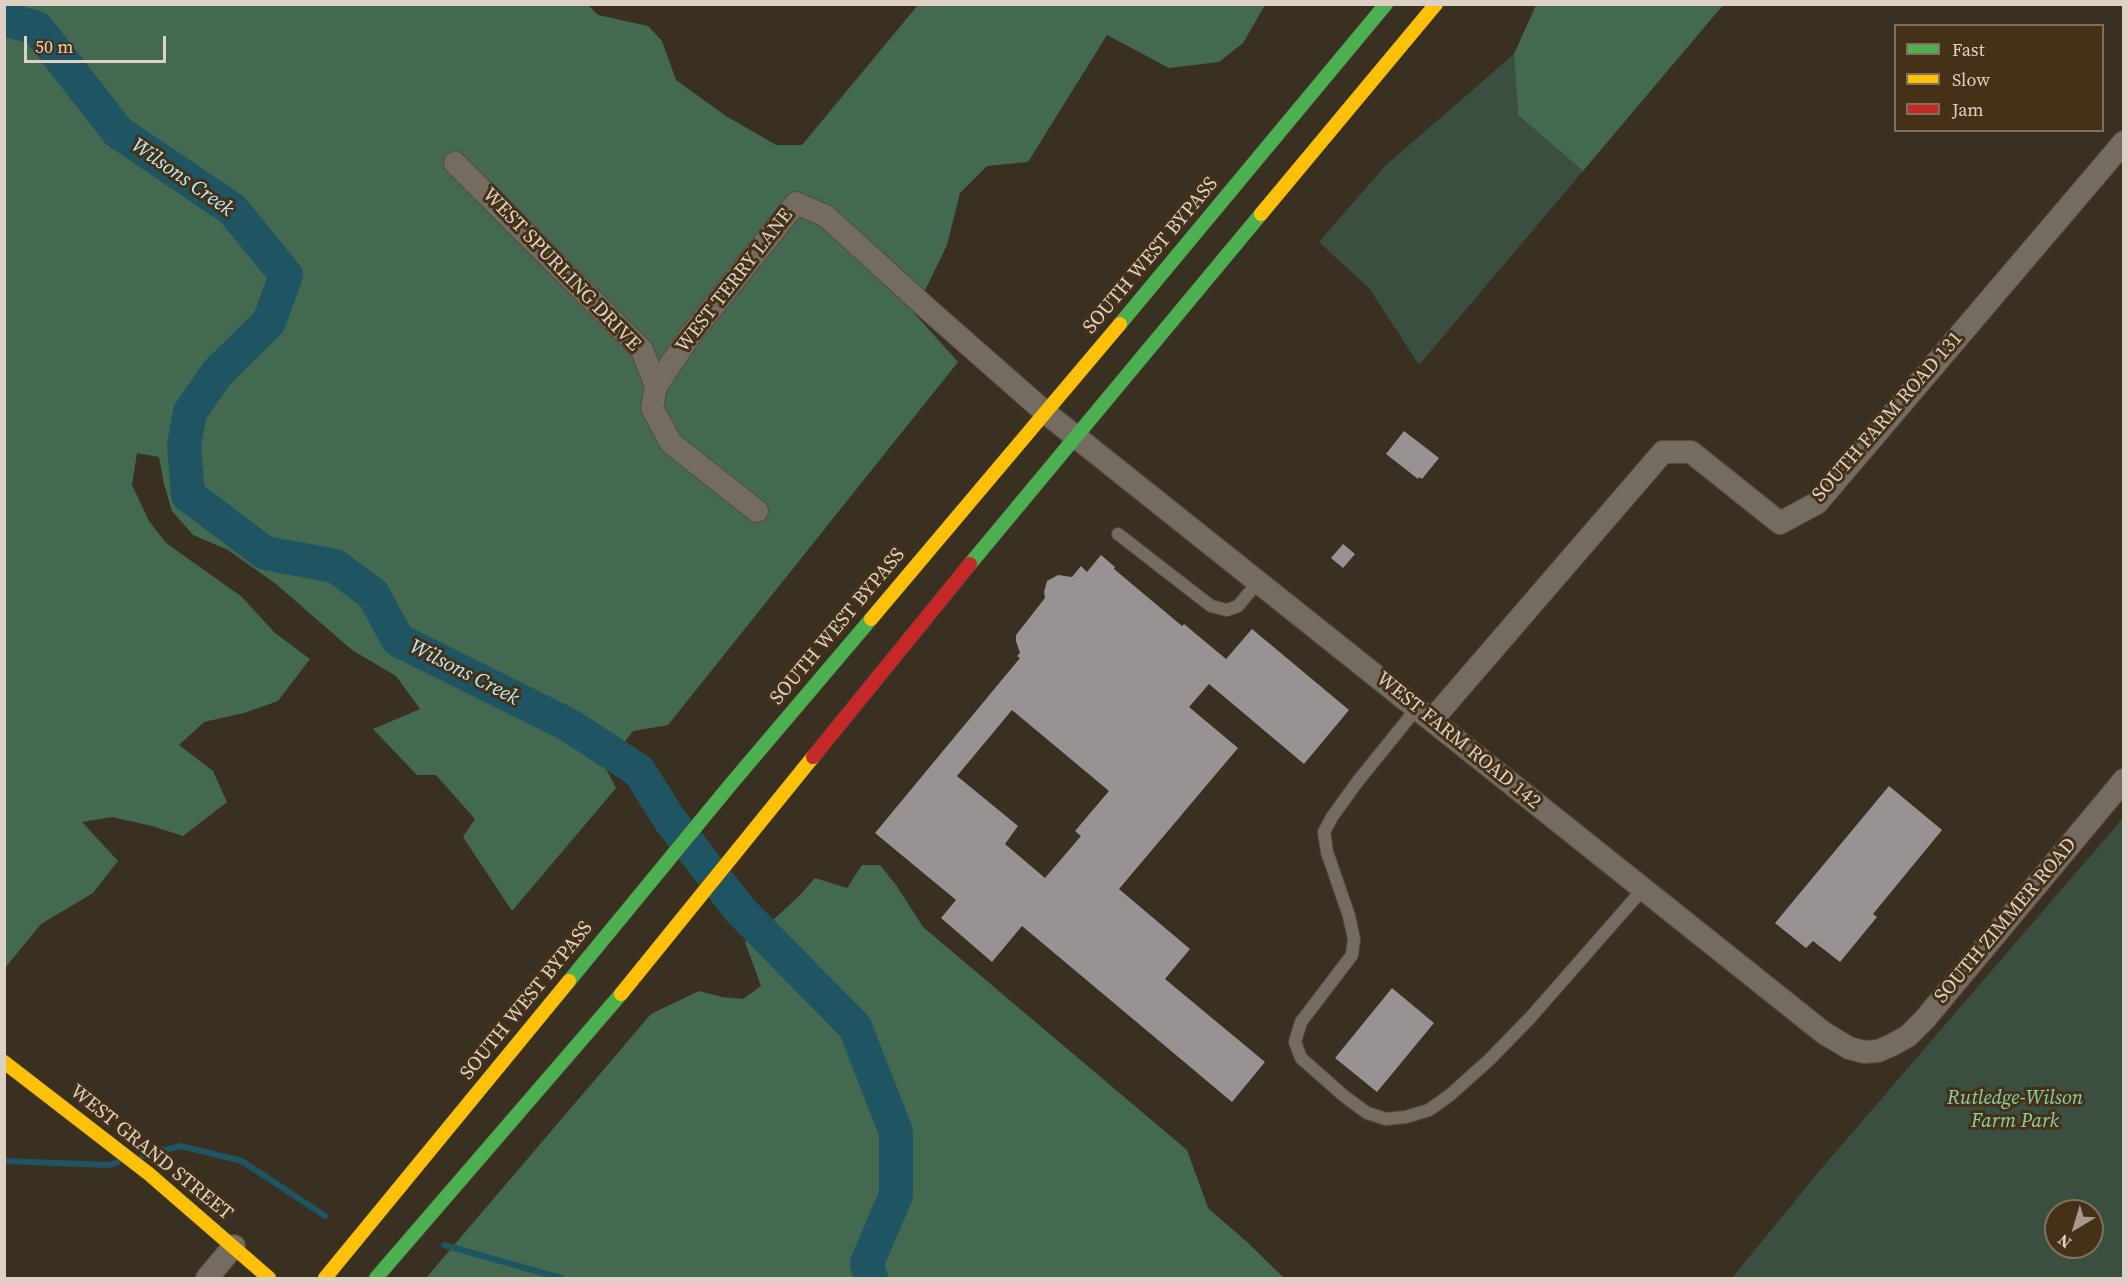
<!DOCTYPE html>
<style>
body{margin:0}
#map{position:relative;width:2128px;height:1283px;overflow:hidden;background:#3a3022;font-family:"Source Serif 4",serif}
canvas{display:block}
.frame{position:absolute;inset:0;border:6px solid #ddd1c3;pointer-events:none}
.legend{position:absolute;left:1894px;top:24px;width:210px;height:108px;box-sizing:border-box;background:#443118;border:2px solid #81715c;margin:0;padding:8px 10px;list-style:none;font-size:18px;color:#ddd1c3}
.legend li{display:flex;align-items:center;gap:12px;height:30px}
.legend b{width:30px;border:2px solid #81715c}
.north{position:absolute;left:2044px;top:1199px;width:60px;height:60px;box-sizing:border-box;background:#443118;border:2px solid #81715c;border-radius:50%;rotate:218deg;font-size:16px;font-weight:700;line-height:24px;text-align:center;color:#ddd1c3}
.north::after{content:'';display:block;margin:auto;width:21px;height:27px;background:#a4998b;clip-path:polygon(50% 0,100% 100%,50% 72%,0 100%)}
.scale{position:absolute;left:24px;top:36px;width:142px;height:27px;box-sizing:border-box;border:3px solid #ddd1c3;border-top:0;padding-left:8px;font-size:18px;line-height:21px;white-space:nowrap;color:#ddd1c3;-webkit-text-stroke:4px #443118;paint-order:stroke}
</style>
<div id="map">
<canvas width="2128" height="1283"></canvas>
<div class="frame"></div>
<ul class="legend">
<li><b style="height:8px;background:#4caf50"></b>Fast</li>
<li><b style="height:8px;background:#ffc107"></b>Slow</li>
<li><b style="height:8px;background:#c62828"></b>Jam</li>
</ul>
<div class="north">N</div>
<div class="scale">50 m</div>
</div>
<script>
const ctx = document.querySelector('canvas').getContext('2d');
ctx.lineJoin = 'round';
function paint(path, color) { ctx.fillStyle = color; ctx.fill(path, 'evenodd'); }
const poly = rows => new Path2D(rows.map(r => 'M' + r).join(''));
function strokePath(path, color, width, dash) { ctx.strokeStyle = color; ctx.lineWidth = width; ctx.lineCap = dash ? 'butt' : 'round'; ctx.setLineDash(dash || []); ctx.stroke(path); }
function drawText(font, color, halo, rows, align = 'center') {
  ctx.font = font + ' "Source Serif 4",serif'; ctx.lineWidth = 6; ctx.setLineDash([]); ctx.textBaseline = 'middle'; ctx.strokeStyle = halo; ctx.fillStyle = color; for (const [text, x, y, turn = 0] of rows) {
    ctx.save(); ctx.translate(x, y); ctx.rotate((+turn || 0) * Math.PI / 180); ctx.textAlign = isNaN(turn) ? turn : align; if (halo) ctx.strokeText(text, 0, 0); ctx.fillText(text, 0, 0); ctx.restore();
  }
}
const green = poly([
 [1514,54,1518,115,1583,171,1419,365,1369,288,1319,242,1385,166],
 [2123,818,2123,1278,1732,1278,1821,1169],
 [2056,1211,2092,1211,2092,1247,2056,1247]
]);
const forest = poly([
 [5,5,588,5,598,15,648,26,662,41,676,80,726,116,776,145,802,145,918,5,1265,5,1243,43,1219,62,1169,68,1107,35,1028,162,987,166,960,193,947,245,914,313,958,362,668,725,633,731,605,767,616,788,512,911,463,837,475,819,436,775,417,775,373,729,420,709,396,676,352,650,276,584,228,550,193,535,172,511,164,484,159,457,137,453,132,485,149,521,166,543,242,597,275,633,310,659,278,701,244,713,204,722,179,745,213,771,227,802,183,836,152,826,112,817,82,822,118,861,93,893,41,924,5,968],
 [1536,5,1536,4,1723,5,1583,171,1518,115,1514,54],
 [862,865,880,865,896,885,923,927,1187,1150,1208,1208,1247,1242,1284,1278,426,1278,651,1014,699,991,722,997,743,999,761,986,745,942,772,921,799,896,815,878,847,888]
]);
const stream = poly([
 [142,1156,181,1146,242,1161,325,1216],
 [4,1161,109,1165,118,1162],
 [444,1245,561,1278]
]);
const river = poly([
 [4,19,37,28,118,132,232,209,286,275,269,322,218,372,190,412,184,445,188,495,265,553,335,566,373,594,398,640,569,725,639,771,670,820,740,910,855,1027,896,1132,896,1195,867,1263,871,1278]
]);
const building = poly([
 [1404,431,1439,458,1422,479,1419,477,1418,479,1386,454],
 [1343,544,1355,554,1343,568,1331,558],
 [1101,555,1115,567,1114,569,1182,626,1184,624,1226,659,1252,629,1349,710,1304,764,1209,684,1189,707,1238,748,1119,889,1190,949,1165,979,1265,1062,1232,1102,1022,926,992,962,941,918,956,900,875,833,1020,658,1017,656,1020,653,1016,641,1016,635,1045,598,1044,592,1047,581,1058,575,1072,577,1081,566,1087,572],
 [1012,710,1109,791,1075,831,1081,836,1045,878,1005,844,1018,826,957,776],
 [1889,786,1942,830,1873,914,1877,917,1840,962,1813,941,1806,948,1775,923],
 [1392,988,1434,1023,1377,1092,1335,1058]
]);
const lane = poly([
 [1118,534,1211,606,1227,610,1238,606,1258,582],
 [1417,708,1358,781,1332,817,1324,832,1327,852,1349,916,1354,939,1352,955,1301,1022,1295,1042,1301,1058,1344,1096,1367,1113,1386,1119,1406,1117,1429,1110,1450,1095,1489,1060,1530,1018,1643,889]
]);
const street = poly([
 [455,163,642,350,656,386],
 [757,511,671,443,652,408,656,386,689,337,796,203,826,216,930,311,1046,413,1824,1033,1849,1048,1864,1052,1878,1051,1892,1045,1908,1036,1925,1019,2124,780],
 [1432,720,1663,452,1691,452,1780,523,1817,503,2124,142],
 [207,1278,234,1246]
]);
const fast = poly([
 [1120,324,1386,4],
 [970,564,1261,214],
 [569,981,731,784,871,619],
 [376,1278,621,994]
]);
const slow = poly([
 [1261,214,1436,4],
 [871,619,1120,324],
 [621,994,813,757],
 [4,1062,149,1174,269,1278],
 [325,1278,569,981]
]);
const jam = poly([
 [813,757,970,564]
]);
const streetNames = [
 ["SOUTH WEST BYPASS",1151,256,-50],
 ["WEST SPURLING DRIVE",561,270,46],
 ["WEST TERRY LANE",735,281,-52],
 ["SOUTH FARM ROAD 131",1888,417,-49],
 ["SOUTH WEST BYPASS",838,627,-50],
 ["WEST FARM ROAD 142",1458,741,39],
 ["SOUTH ZIMMER ROAD",2006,921,-50],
 ["SOUTH WEST BYPASS",527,1001,-51],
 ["WEST GRAND STREET",151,1153,39]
];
const parkNames = [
 ["Rutledge-Wilson",2015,1099],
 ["Farm Park",2015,1122]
];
const waterNames = [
 ["Wilsons Creek",182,178,35],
 ["Wilsons Creek",464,673,27]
];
paint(green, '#3a4f3f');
paint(forest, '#446951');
strokePath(stream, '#1f5562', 6);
strokePath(river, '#1f5562', 34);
paint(building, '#999293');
strokePath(lane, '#554c40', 14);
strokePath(street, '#554c40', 24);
strokePath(fast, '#554c40', 15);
strokePath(slow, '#554c40', 15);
strokePath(jam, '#554c40', 15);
strokePath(lane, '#746c60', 12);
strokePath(street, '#746c60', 22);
strokePath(fast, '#4caf50', 14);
strokePath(slow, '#ffc107', 14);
strokePath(jam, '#c62828', 14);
drawText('20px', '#ddd1c3', '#443118', streetNames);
drawText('italic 20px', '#89d2a7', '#443118', parkNames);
drawText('italic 21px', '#b8ecfb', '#443118', waterNames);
</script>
